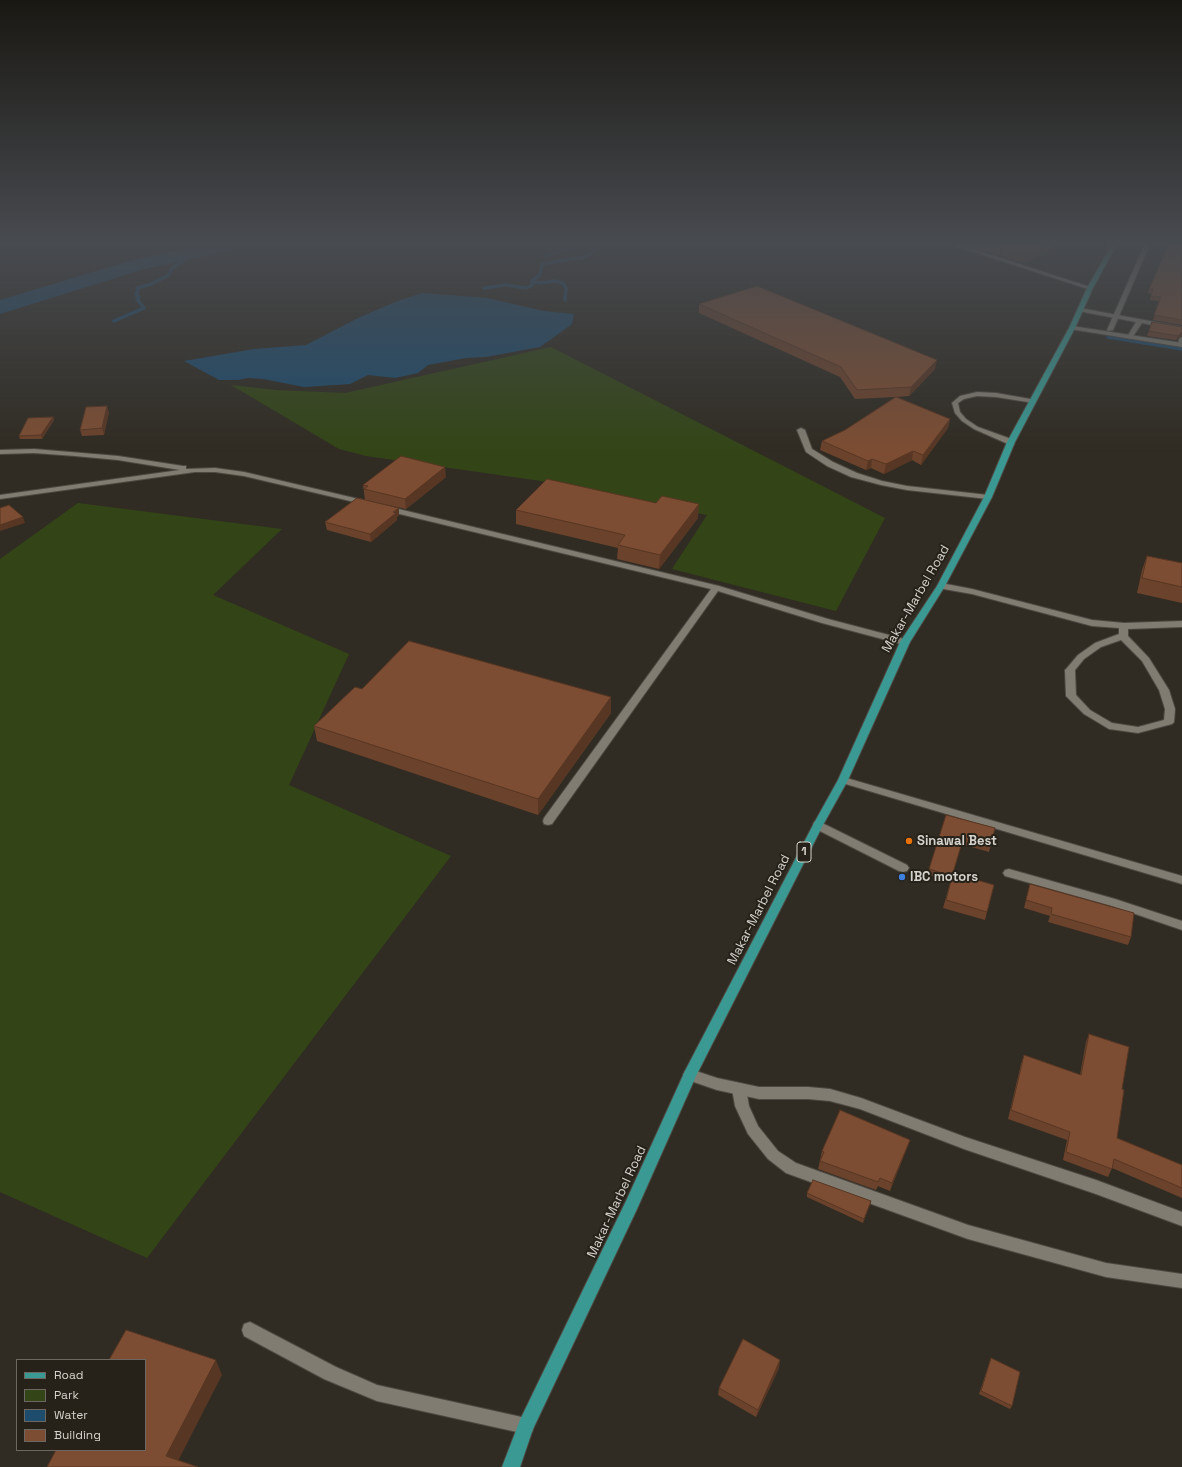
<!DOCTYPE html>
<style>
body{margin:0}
#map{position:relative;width:1182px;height:1467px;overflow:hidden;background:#302c23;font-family:"Space Grotesk",sans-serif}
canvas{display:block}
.legend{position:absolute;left:16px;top:1359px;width:130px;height:92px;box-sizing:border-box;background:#262219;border:1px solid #6c6861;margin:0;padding:5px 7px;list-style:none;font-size:12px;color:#d4d2cc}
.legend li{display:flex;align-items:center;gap:8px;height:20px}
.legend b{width:20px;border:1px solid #6c6861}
</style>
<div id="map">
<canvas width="1182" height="1467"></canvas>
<ul class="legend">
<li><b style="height:5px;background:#3a9992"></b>Road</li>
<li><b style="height:11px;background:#334517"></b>Park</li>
<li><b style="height:11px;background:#1e4c6d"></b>Water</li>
<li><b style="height:11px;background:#7c4d32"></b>Building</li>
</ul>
</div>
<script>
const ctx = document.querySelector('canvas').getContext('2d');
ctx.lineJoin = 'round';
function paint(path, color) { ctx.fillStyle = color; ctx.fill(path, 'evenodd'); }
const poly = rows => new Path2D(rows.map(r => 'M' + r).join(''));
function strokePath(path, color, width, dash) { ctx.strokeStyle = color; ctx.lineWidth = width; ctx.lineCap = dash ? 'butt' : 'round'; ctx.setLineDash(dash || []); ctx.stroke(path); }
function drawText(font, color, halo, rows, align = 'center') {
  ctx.font = font + ' "Space Grotesk",sans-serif'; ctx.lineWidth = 4; ctx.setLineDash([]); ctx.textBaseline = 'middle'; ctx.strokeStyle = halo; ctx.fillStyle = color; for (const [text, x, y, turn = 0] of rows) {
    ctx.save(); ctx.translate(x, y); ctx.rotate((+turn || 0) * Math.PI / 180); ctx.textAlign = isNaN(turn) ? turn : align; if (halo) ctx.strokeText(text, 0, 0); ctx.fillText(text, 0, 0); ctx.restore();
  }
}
const green = poly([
 [551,347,885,518,836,611,672,569,707,515,618,499,541,481,366,456,339,449,231,385,276,390,345,393],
 [78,503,282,529,213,595,349,654,289,785,451,856,147,1258,0,1192,0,559]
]);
const water = poly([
 [422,293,487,298,544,311,574,314,572,324,540,347,486,357,466,358,428,365,418,373,395,378,368,375,350,384,304,387,263,379,248,378,238,380,219,380,184,361,254,349,306,345,358,318,395,302]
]);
const stream = poly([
 [546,256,562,250,590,246],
 [484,288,506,285,526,288,531,286,534,282],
 [565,300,566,288,563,283,555,281,539,283,532,281,540,275,542,264,584,257,593,252,596,246],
 [114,321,144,308,137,299,139,297,136,294,138,292,137,288,151,284,169,275,172,268,183,261,172,255],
 [1108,337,1182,349]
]);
const river = poly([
 [195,246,236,246,233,250,141,270,0,314,0,300,129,261,195,246]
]);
const lane = poly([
 [955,246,964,246,1093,288,1088,289,955,246],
 [1080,308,1182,327,1182,331,1142,323,1132,338,1130,339,1127,337,1136,322,1078,311,1078,309,1080,308],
 [1182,337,1182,347,1181,347,1178,345,1179,339,1182,337],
 [977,392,996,393,1036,400,1036,402,1034,403,996,397,977,396,964,399,958,403,960,412,966,419,978,427,1014,440,1014,444,1008,444,974,429,962,421,955,413,952,403,953,402,960,396,977,392],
 [801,428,805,430,812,449,833,462,857,473,882,481,907,486,988,495,992,497,988,499,907,490,881,485,851,477,827,466,806,452,797,430,801,428],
 [34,449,118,456,183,466,186,466,186,469,215,468,244,472,367,501,371,503,367,505,244,476,215,472,195,472,0,499,0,495,180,470,118,460,75,456,34,453,0,454,0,450,34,449],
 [383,506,386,506,719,586,828,619,908,640,910,642,905,645,822,623,718,591,552,824,548,825,544,824,543,821,544,818,711,589,383,510,383,506],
 [941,583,972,589,1092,620,1124,623,1182,621,1182,627,1128,629,1128,636,1149,658,1169,690,1175,709,1174,722,1172,724,1138,733,1109,729,1084,714,1066,696,1065,670,1067,668,1078,655,1095,643,1119,634,1119,628,1092,626,972,594,938,588,937,586,941,583],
 [1121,640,1142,661,1159,690,1165,709,1164,720,1138,727,1112,723,1090,710,1076,695,1075,670,1084,659,1101,647,1121,640],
 [843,777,1182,876,1182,884,839,782,838,780,843,777],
 [818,821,907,865,909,868,907,871,903,872,899,871,814,828,813,825,814,822,818,821],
 [739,1083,744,1085,746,1089,749,1106,758,1126,778,1151,796,1163,968,1225,1106,1263,1182,1274,1182,1288,1106,1277,968,1239,786,1173,768,1159,748,1134,735,1106,732,1089,734,1085,739,1083],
 [250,1322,336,1367,377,1385,526,1418,532,1420,534,1426,532,1432,526,1434,377,1401,324,1379,244,1336,242,1330,244,1324,250,1322]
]);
const street = poly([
 [1144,246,1149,246,1113,330,1108,331,1107,330,1144,246],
 [1009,869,1115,899,1182,921,1182,930,1112,906,1005,876,1003,873,1005,870,1009,869],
 [690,1069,717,1078,759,1087,808,1087,830,1089,861,1098,965,1137,1096,1180,1182,1212,1182,1226,1096,1194,964,1149,860,1109,830,1101,808,1099,759,1099,717,1090,685,1079,683,1075,685,1071,690,1069]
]);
const secondary = poly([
 [1072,326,1182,343,1182,347,1070,329,1069,328,1072,326]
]);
const primary = poly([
 [1111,246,1116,246,1093,288,1075,328,1015,442,992,497,945,586,910,642,848,780,823,825,696,1076,637,1209,533,1429,520,1467,502,1467,520,1420,627,1199,685,1071,813,825,838,780,900,642,937,586,984,497,1007,442,1069,328,1087,288,1111,246]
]);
const wall = poly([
 [967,246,1053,246,1052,249,1027,262,1021,262],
 [1182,246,1182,325,1153,320,1159,301,1150,300,1152,294,1148,293,1149,289],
 [699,304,935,369,909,396,897,397,950,419,948,428,921,465,912,460,884,474,871,468,866,470,820,450,822,441,845,430,895,397,855,399,840,377,699,313],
 [1152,322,1182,327,1182,336,1176,340,1147,336],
 [109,412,104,435,82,436,80,430],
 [53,417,54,420,42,439,20,439,19,436],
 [446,477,406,509,365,500,363,485],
 [399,508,399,515,397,517,397,520,371,542,327,530,325,522],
 [516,510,698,518,659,569,617,559,618,548,516,524],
 [1147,556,1182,563,1182,603,1137,593,1142,570],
 [362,689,611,713,538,815,317,741,314,726],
 [946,815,995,828,989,852,961,844,951,881,928,875],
 [953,873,987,912,985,920,943,908],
 [1030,884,1131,937,1128,945,1048,922,1050,916,1024,908],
 [1089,1034,1122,1089,1117,1138,1182,1165,1182,1198,1112,1168,1108,1177,1063,1160,1067,1140,1008,1119,1021,1064,1024,1055,1080,1075,1086,1042],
 [910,1140,907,1148,890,1191,878,1186,876,1190,818,1169,822,1151],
 [807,1193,871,1201,863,1223,807,1197],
 [991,1358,1012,1406,1010,1409,979,1394],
 [779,1368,756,1417,718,1395,719,1388]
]);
const shadedWall = poly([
 [1044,246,1053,246,1052,249,1027,262,1021,262,1023,255],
 [1182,332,1182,336,1176,340,1178,336],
 [937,360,935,369,909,396,911,387],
 [107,406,109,412,104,435,102,428],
 [53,417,54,420,42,439,41,435],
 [950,419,948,428,921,465,923,455],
 [913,451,912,460,884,474,886,464],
 [872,459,871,468,866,470,868,461],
 [445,467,446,477,406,509,405,499],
 [699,504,698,518,659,569,660,555],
 [399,508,399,515,397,517,397,520,371,542,370,534],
 [23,517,25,523,0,531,0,525],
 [611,697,611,713,538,815,538,799],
 [910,1140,907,1148,890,1191,892,1183],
 [871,1201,870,1205,863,1223,864,1219],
 [216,1360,222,1375,175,1467,166,1456],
 [780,1360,779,1368,756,1417,758,1410]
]);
const building = poly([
 [993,246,1044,246,1028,254,1023,255,993,246],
 [1168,246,1182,246,1182,320,1154,315,1161,297,1151,296,1153,289,1149,289,1168,246],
 [757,286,937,360,911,387,857,390,841,367,699,304,757,286],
 [1152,322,1182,327,1182,332,1178,336,1149,331,1152,322],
 [896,397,950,419,923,455,913,451,886,464,872,459,868,461,822,441,845,430,896,397],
 [107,406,102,428,80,430,86,407,107,406],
 [53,417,41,435,19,436,28,418,53,417],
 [401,456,445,467,405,499,364,489,368,486,363,485,401,456],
 [547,479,656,503,662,496,699,504,660,555,618,545,625,535,516,510,547,479],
 [357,498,399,508,393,512,396,513,370,534,325,522,357,498],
 [9,505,23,517,0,525,0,508,9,505],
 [1147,556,1182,563,1182,587,1142,578,1147,556],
 [409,641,611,697,538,799,314,726,355,687,362,689,409,641],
 [946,815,995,828,990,846,963,839,952,876,929,869,946,815],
 [953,873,994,885,987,912,946,900,953,873],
 [1030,884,1134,913,1131,937,1051,914,1052,908,1026,900,1030,884],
 [1089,1034,1129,1047,1122,1089,1124,1090,1117,1138,1182,1165,1182,1188,1114,1159,1112,1169,1066,1152,1070,1132,1011,1110,1024,1055,1081,1075,1089,1034],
 [840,1110,910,1140,892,1183,880,1178,878,1182,820,1161,824,1152,822,1151,840,1110],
 [813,1180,871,1201,864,1219,807,1193,813,1180],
 [126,1330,216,1360,166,1456,198,1467,47,1467,56,1450,145,1450,145,1360,109,1360,126,1330],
 [743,1339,780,1360,758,1410,719,1388,743,1339],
 [991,1358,1020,1372,1012,1406,981,1391,991,1358]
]);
const markers = [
 [909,841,4,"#e8710a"],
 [902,877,4,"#3f7fe0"]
];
const shields = [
 [804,852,14]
];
const shieldNames = [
 ["1",804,852]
];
const streetNames = [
 ["Makar-Marbel Road",916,599,-60],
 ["Makar-Marbel Road",759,910,-63],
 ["Makar-Marbel Road",617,1202,-65]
];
const poiNames = [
 ["Sinawal Best",917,841],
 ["IBC motors",910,877]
];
paint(green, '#334517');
paint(water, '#1e4c6d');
strokePath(stream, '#1e4c6d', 3.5);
paint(river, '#1e4c6d');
strokePath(lane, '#4d4942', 2);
strokePath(street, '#4d4942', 2);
strokePath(secondary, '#4d4942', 2);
strokePath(primary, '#4d4942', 2);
paint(lane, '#807c71');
paint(street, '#807c71');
paint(secondary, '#807c71');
paint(primary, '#3a9992');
paint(wall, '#6b422b');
paint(shadedWall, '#573623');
paint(building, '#7c4d32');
strokePath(building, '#573623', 1);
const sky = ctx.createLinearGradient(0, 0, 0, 452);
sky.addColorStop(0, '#1a1813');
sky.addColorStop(0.54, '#484b50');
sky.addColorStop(1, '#484b5000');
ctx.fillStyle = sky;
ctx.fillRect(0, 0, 1182, 452);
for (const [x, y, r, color] of markers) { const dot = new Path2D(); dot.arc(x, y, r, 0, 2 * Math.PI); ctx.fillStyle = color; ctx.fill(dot); strokePath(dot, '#262219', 1.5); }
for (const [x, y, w] of shields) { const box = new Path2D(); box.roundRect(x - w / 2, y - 10, w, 20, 3); ctx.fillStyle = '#262219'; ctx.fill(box); strokePath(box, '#d4d2cc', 1); }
drawText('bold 12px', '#d4d2cc', null, shieldNames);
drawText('13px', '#d4d2cc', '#262219', streetNames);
drawText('bold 13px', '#d4d2cc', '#262219', poiNames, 'left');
</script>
